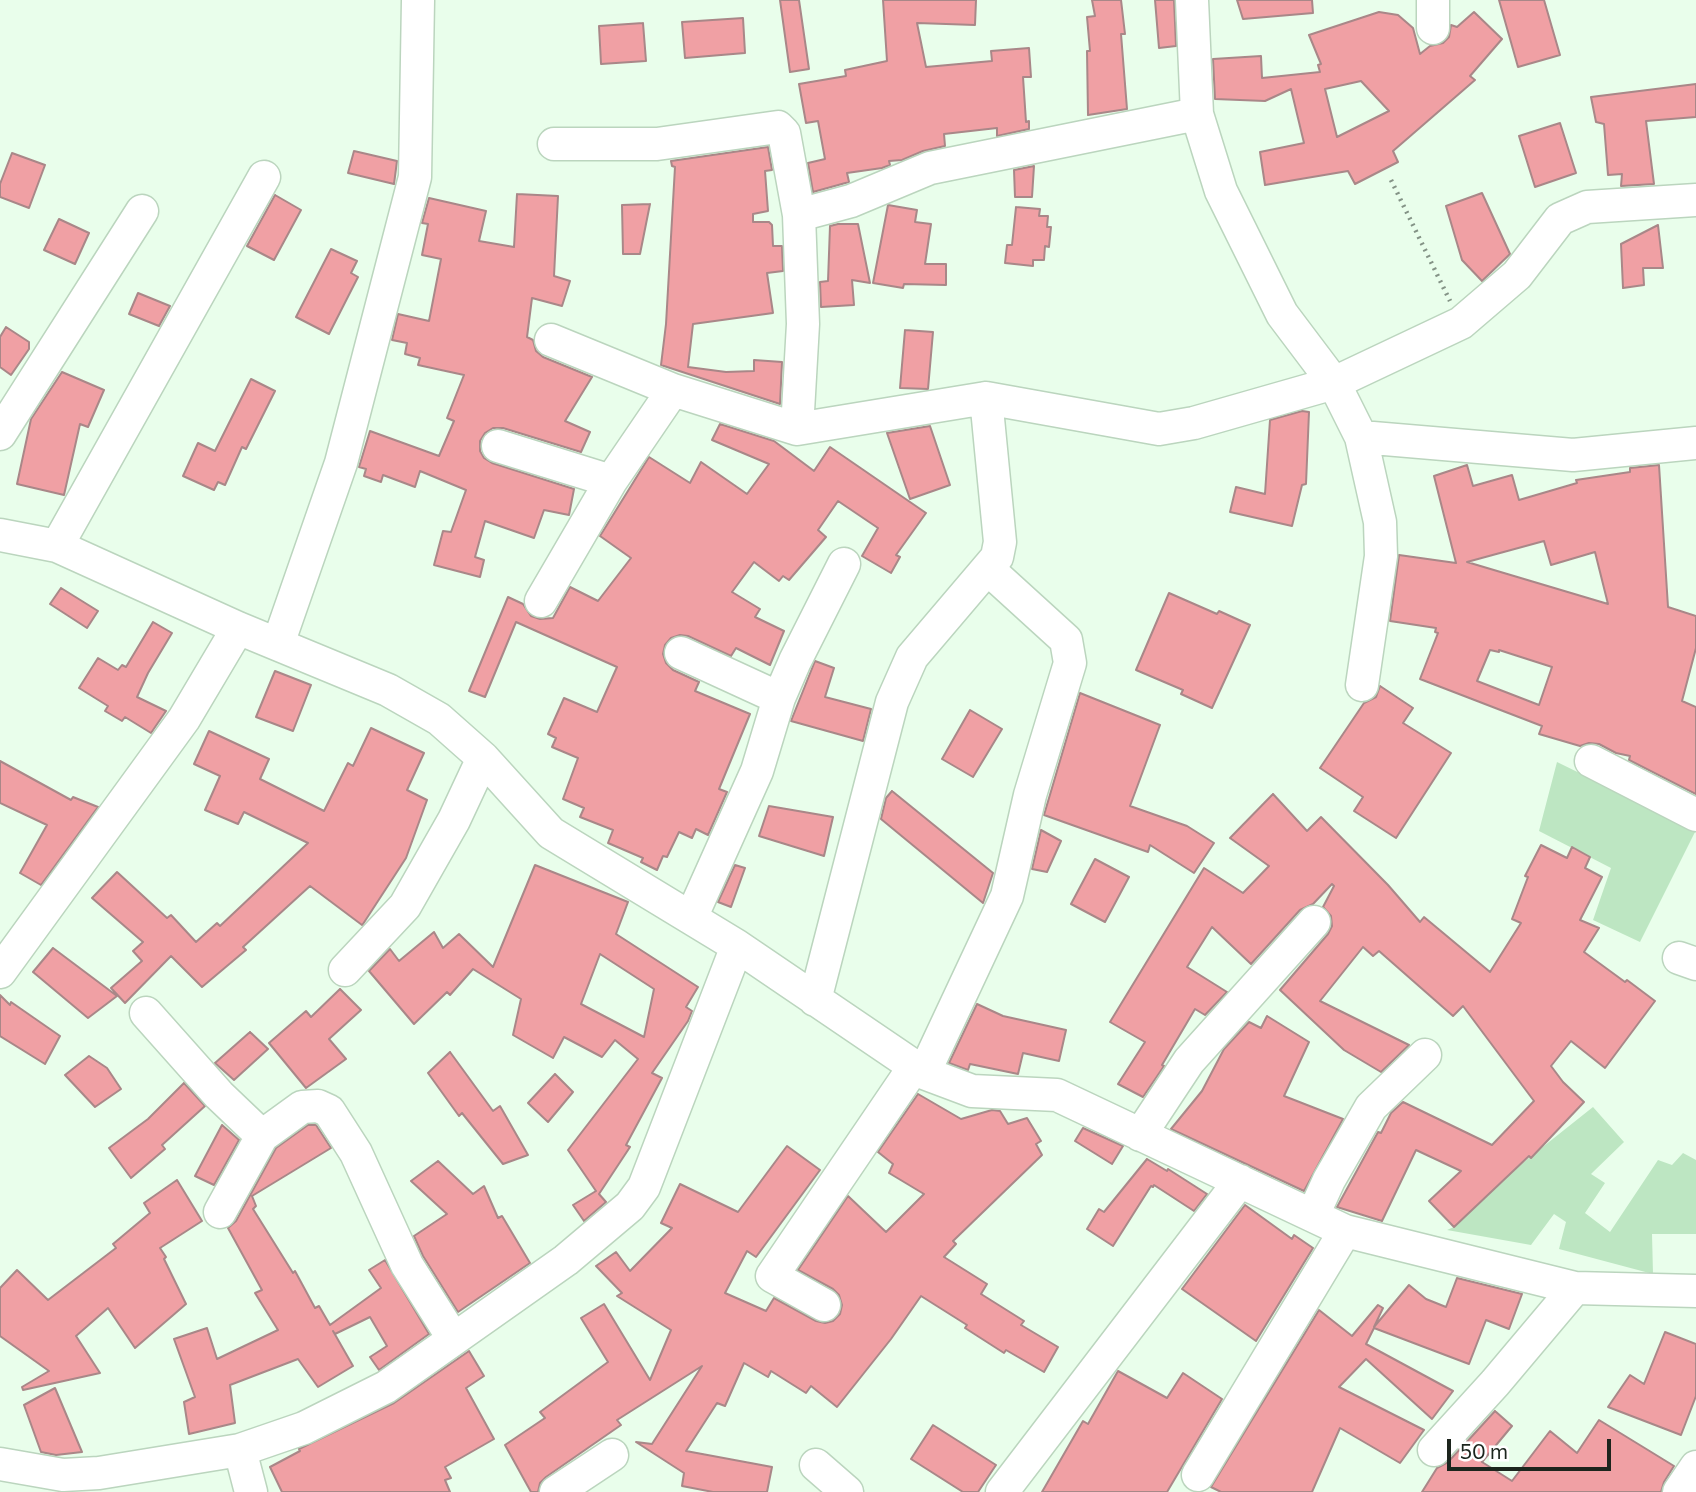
<!DOCTYPE html>
<style>
body{margin:0}
#map{position:relative;width:1696px;height:1492px;overflow:hidden;background:#e9feeb;font-family:Commissioner,sans-serif}
canvas{display:block}
.scale{position:absolute;left:1447px;top:1439px;width:164px;height:32px;box-sizing:border-box;border:4px solid #1c251d;border-top:0;padding-left:9px;font-size:21px;line-height:24px;white-space:nowrap;color:#1c251d;-webkit-text-stroke:5px #fff;paint-order:stroke}
</style>
<div id="map">
<canvas width="1696" height="1492"></canvas>
<div class="scale">50 m</div>
</div>
<script>
const ctx = document.querySelector('canvas').getContext('2d');
ctx.lineJoin = 'round';
function paint(path, color) { ctx.fillStyle = color; ctx.fill(path, 'evenodd'); }
const poly = rows => new Path2D(rows.map(r => 'M' + r).join(''));
function strokePath(path, color, width, dash) { ctx.strokeStyle = color; ctx.lineWidth = width; ctx.lineCap = dash ? 'butt' : 'round'; ctx.setLineDash(dash || []); ctx.stroke(path); }
const green = poly([
 [1557,762,1696,830,1640,942,1593,920,1611,868,1539,831],
 [1593,1107,1624,1142,1591,1174,1605,1183,1585,1213,1610,1232,1658,1160,1672,1165,1683,1153,1696,1160,1696,1234,1652,1234,1653,1274,1559,1249,1566,1222,1554,1214,1531,1245,1447,1230,1454,1227,1515,1169]
]);
const building = poly([
 [780,0,799,0,809,69,790,72,780,0],
 [883,0,976,0,975,25,917,23,926,67,992,61,991,51,1029,48,1031,77,1023,77,1026,122,1029,121,1029,129,997,136,997,128,944,134,945,146,923,151,902,160,889,161,890,165,882,168,847,173,849,182,813,192,808,163,825,159,818,121,806,123,799,84,846,76,845,70,887,61,883,0],
 [1092,0,1121,0,1125,34,1121,34,1127,109,1088,115,1087,51,1090,51,1087,17,1095,16,1092,0],
 [1155,0,1174,0,1176,46,1159,48,1155,0],
 [1237,0,1312,0,1313,13,1243,19,1237,0],
 [1499,0,1544,0,1560,55,1518,67,1499,0],
 [1379,12,1398,15,1413,28,1420,54,1430,46,1443,43,1449,37,1451,25,1457,27,1474,12,1502,39,1470,76,1475,80,1393,151,1398,162,1355,184,1348,171,1265,185,1260,152,1304,143,1291,89,1265,101,1215,99,1213,59,1261,56,1262,78,1320,72,1318,65,1321,64,1309,35,1379,12],
 [1361,81,1389,111,1337,137,1325,89,1361,81],
 [743,18,745,53,685,58,682,22,743,18],
 [643,23,646,61,601,64,599,26,643,23],
 [1696,84,1696,117,1646,121,1654,184,1621,186,1622,174,1608,175,1604,124,1596,122,1591,97,1696,84],
 [1560,123,1576,173,1535,187,1519,136,1560,123],
 [768,147,772,170,765,171,768,211,753,214,753,222,769,222,772,225,773,246,782,246,783,271,767,273,773,313,693,324,688,367,726,372,754,371,754,360,782,362,780,404,661,365,666,324,675,167,672,166,671,161,768,147],
 [354,151,397,161,394,184,348,173,354,151],
 [12,153,45,165,29,208,0,197,0,184,12,153],
 [1034,166,1032,197,1015,197,1014,170,1034,166],
 [1482,193,1510,254,1482,281,1462,260,1446,206,1482,193],
 [517,194,558,196,554,276,570,281,562,306,532,298,527,337,533,340,536,351,543,357,592,377,565,421,590,432,581,452,503,428,493,428,485,433,480,441,480,451,484,458,492,463,574,489,569,515,544,510,534,538,485,521,475,557,484,560,480,577,434,565,443,531,451,532,466,490,420,471,415,487,383,475,381,482,364,476,366,469,359,467,370,431,439,456,454,421,447,418,464,375,418,365,420,358,405,354,407,343,392,340,398,314,429,321,441,259,422,255,428,224,422,223,429,198,486,211,479,241,514,247,517,194],
 [275,195,301,210,274,260,247,246,275,195],
 [650,204,640,254,623,254,622,205,650,204],
 [888,205,917,210,915,222,931,224,925,264,946,264,946,285,904,284,903,288,873,283,888,205],
 [1016,207,1040,209,1039,216,1048,216,1047,227,1051,227,1049,247,1045,246,1044,260,1033,260,1033,266,1005,263,1007,245,1012,245,1016,207],
 [59,219,89,233,75,264,44,250,59,219],
 [838,224,858,224,870,283,852,280,854,305,821,307,820,282,828,281,830,226,838,224],
 [1658,225,1663,268,1643,268,1644,285,1623,288,1621,244,1658,225],
 [331,249,357,261,351,273,358,277,329,334,296,317,331,249],
 [138,293,170,306,159,326,129,314,138,293],
 [6,327,29,342,29,349,11,375,0,367,0,337,6,327],
 [905,330,933,332,928,389,900,388,905,330],
 [62,372,104,390,88,427,80,424,64,495,17,484,31,419,62,372],
 [251,379,275,391,246,449,242,447,225,485,218,482,214,490,183,476,198,443,215,451,251,379],
 [1302,411,1309,412,1306,484,1302,485,1292,526,1230,512,1236,487,1265,494,1270,420,1302,411],
 [720,424,774,441,814,471,830,447,926,513,896,555,900,557,891,573,862,556,878,528,838,501,818,530,826,537,789,580,783,576,779,581,754,562,732,592,760,609,755,617,784,631,770,665,736,648,731,656,688,636,680,635,671,638,665,645,663,654,666,663,673,670,699,682,695,691,750,714,719,789,727,792,708,835,696,829,692,838,679,832,667,857,663,856,657,870,641,862,643,858,608,843,613,830,580,817,584,808,563,799,578,758,552,747,556,738,548,734,564,698,597,712,617,667,516,622,485,697,469,691,508,597,523,604,531,616,540,619,553,618,570,587,598,601,631,558,600,536,649,457,690,483,701,462,747,494,769,464,712,440,720,424],
 [930,426,950,485,910,499,887,433,930,426],
 [1467,465,1473,486,1512,475,1519,500,1577,483,1576,480,1630,472,1630,468,1659,465,1668,607,1696,616,1696,648,1682,701,1696,707,1696,794,1629,760,1630,756,1616,753,1599,744,1589,743,1580,746,1539,734,1542,726,1420,679,1438,633,1435,632,1436,628,1390,621,1399,555,1456,563,1434,476,1467,465],
 [1544,541,1551,565,1595,552,1608,604,1467,562,1544,541],
 [1490,650,1499,652,1499,650,1552,667,1539,705,1477,681,1490,650],
 [61,588,98,611,87,628,50,604,61,588],
 [1169,593,1217,614,1219,611,1250,625,1212,708,1181,694,1183,690,1136,670,1169,593],
 [153,622,172,633,148,673,137,697,166,711,151,733,125,717,122,721,105,711,108,706,79,688,98,658,118,670,122,665,126,667,153,622],
 [815,661,834,668,825,697,871,709,863,741,791,721,815,661],
 [275,671,311,685,293,731,256,717,275,671],
 [1380,686,1413,708,1403,723,1451,753,1396,838,1354,811,1363,797,1320,768,1364,703,1376,697,1380,686],
 [1080,693,1160,725,1130,806,1187,826,1214,843,1194,873,1150,845,1148,852,1044,815,1080,693],
 [970,710,1002,729,973,777,942,759,970,710],
 [371,728,424,753,407,790,427,800,406,858,363,924,362,925,310,886,243,947,246,950,202,987,171,956,125,1003,111,988,142,961,133,951,143,942,92,898,117,872,167,918,171,915,196,942,217,923,220,926,308,843,244,812,238,824,205,810,220,776,194,764,209,731,269,759,260,779,324,811,348,763,353,766,371,728],
 [0,761,71,800,73,797,98,807,41,885,20,873,47,825,0,803,0,761],
 [892,791,993,873,983,903,881,819,886,798,892,791],
 [1273,794,1307,831,1321,817,1388,885,1420,922,1424,917,1490,972,1521,923,1512,919,1528,877,1525,876,1541,845,1567,858,1572,847,1590,857,1585,868,1602,877,1580,920,1599,928,1584,952,1625,982,1627,980,1655,1001,1605,1068,1571,1041,1551,1066,1563,1082,1584,1102,1531,1158,1529,1156,1454,1227,1429,1201,1461,1171,1416,1150,1382,1221,1337,1207,1378,1132,1381,1133,1391,1113,1403,1102,1492,1145,1534,1101,1463,1006,1453,1016,1379,951,1373,956,1363,947,1320,1001,1409,1045,1381,1072,1344,1050,1280,990,1328,934,1332,926,1331,916,1323,907,1334,886,1332,884,1313,904,1300,910,1251,964,1212,927,1187,967,1227,992,1205,1015,1195,1009,1162,1065,1164,1066,1143,1097,1118,1084,1145,1042,1110,1022,1204,868,1243,893,1269,866,1230,838,1273,794],
 [769,806,833,817,824,856,759,836,769,806],
 [1041,830,1061,841,1047,872,1032,869,1041,830],
 [1095,859,1129,877,1105,922,1071,904,1095,859],
 [535,865,628,902,616,934,698,987,686,1007,692,1011,688,1021,652,1073,662,1078,626,1145,630,1147,599,1194,606,1202,584,1221,573,1205,596,1191,568,1150,638,1059,615,1040,602,1057,564,1037,553,1058,513,1035,521,999,473,969,450,995,447,992,414,1024,369,971,390,949,399,961,434,932,443,948,459,934,493,967,535,865],
 [600,954,654,989,644,1037,581,1004,600,954],
 [735,865,745,868,731,907,718,902,735,865],
 [53,948,117,996,88,1018,33,972,53,948],
 [340,989,361,1010,329,1039,346,1059,306,1088,269,1043,306,1011,311,1017,340,989],
 [0,995,10,1005,11,1002,60,1036,45,1064,0,1036,0,995],
 [977,1004,1003,1016,1066,1030,1059,1061,1023,1053,1018,1074,970,1064,968,1070,949,1063,977,1004],
 [1267,1016,1309,1042,1284,1096,1343,1119,1304,1191,1171,1129,1202,1091,1224,1049,1249,1022,1261,1028,1267,1016],
 [250,1032,268,1049,234,1080,215,1063,250,1032],
 [450,1052,493,1111,500,1106,528,1155,503,1164,462,1113,459,1116,428,1073,450,1052],
 [89,1056,107,1068,121,1089,95,1107,65,1075,89,1056],
 [555,1074,573,1092,548,1122,528,1103,555,1074],
 [184,1083,205,1106,162,1145,165,1149,131,1178,109,1148,148,1119,184,1083],
 [918,1094,961,1119,992,1110,1000,1111,1008,1124,1027,1118,1041,1141,1036,1144,1042,1155,953,1241,956,1244,944,1257,987,1284,981,1294,1024,1321,1021,1325,1058,1347,1044,1372,1006,1350,1004,1353,965,1328,967,1325,921,1296,891,1339,837,1407,811,1386,806,1393,771,1371,768,1377,744,1363,725,1406,717,1403,686,1451,772,1467,767,1492,713,1492,682,1486,684,1473,636,1442,652,1444,702,1366,617,1420,621,1425,546,1477,540,1483,538,1492,531,1492,505,1445,545,1418,540,1412,608,1362,581,1318,604,1304,650,1380,671,1330,617,1296,622,1293,596,1266,616,1252,630,1271,672,1228,661,1223,680,1184,738,1212,787,1146,820,1170,756,1257,747,1251,725,1293,766,1311,774,1298,816,1321,825,1323,833,1321,840,1314,842,1305,839,1295,833,1289,798,1270,848,1196,886,1232,924,1194,889,1173,893,1164,878,1152,918,1094],
 [222,1125,239,1140,214,1185,195,1176,222,1125],
 [308,1125,316,1125,331,1148,252,1196,256,1206,253,1209,293,1273,295,1271,315,1308,319,1306,330,1325,381,1288,369,1270,385,1260,429,1334,379,1370,370,1357,387,1346,370,1317,335,1334,333,1331,353,1366,318,1387,298,1359,230,1385,235,1423,189,1434,184,1402,195,1397,174,1339,207,1328,217,1359,278,1330,255,1293,262,1290,228,1228,236,1221,276,1148,308,1125],
 [1083,1128,1123,1146,1112,1164,1075,1141,1083,1128],
 [1147,1159,1167,1171,1168,1169,1207,1194,1194,1211,1154,1185,1153,1187,1151,1186,1113,1246,1087,1229,1099,1209,1104,1212,1147,1159],
 [438,1161,473,1194,484,1186,498,1218,502,1216,530,1263,458,1312,423,1256,414,1236,447,1214,411,1181,438,1161],
 [177,1180,202,1221,160,1248,166,1257,164,1259,186,1304,135,1348,108,1308,76,1336,100,1373,23,1390,22,1387,49,1371,0,1336,0,1288,17,1270,48,1300,116,1248,113,1244,150,1213,144,1203,177,1180],
 [1245,1205,1292,1239,1294,1235,1313,1248,1256,1341,1182,1289,1245,1205],
 [1457,1278,1522,1294,1509,1329,1486,1320,1469,1364,1374,1328,1366,1344,1453,1391,1432,1419,1366,1359,1339,1387,1424,1430,1400,1463,1340,1428,1312,1492,1221,1492,1211,1487,1319,1310,1352,1336,1378,1305,1383,1308,1374,1327,1409,1285,1426,1299,1446,1307,1457,1278],
 [1665,1332,1696,1344,1696,1396,1681,1435,1608,1407,1630,1375,1644,1384,1665,1332],
 [469,1351,484,1376,466,1388,494,1439,445,1467,451,1478,445,1480,450,1492,282,1492,270,1467,300,1451,299,1449,394,1403,469,1351],
 [1118,1371,1167,1398,1183,1373,1222,1399,1167,1492,1042,1492,1083,1421,1088,1424,1118,1371],
 [55,1388,82,1452,56,1455,41,1452,24,1405,55,1388],
 [1495,1411,1512,1426,1482,1462,1512,1481,1550,1431,1577,1453,1599,1420,1674,1466,1664,1482,1661,1492,1422,1492,1437,1468,1448,1462,1461,1448,1463,1450,1463,1446,1495,1411],
 [933,1425,996,1465,978,1492,963,1492,911,1459,933,1425]
]);
const path = poly([
 [1391,180,1450,301]
]);
const minor = poly([
 [1192,0,1197,114,1221,191,1282,314,1334,383,1361,437,1380,522,1381,556,1362,685],
 [1433,28,1433,0],
 [554,144,657,144,778,127,784,133,799,215,803,324,797,429],
 [799,215,851,201,930,168,1197,114],
 [551,340,673,390,797,429,986,398,1159,429,1194,423,1334,383,1461,323,1517,275,1560,219,1587,207,1696,200],
 [0,434,142,211],
 [1361,437,1573,455,1696,443],
 [498,446,611,481],
 [0,535,57,546,238,628,388,690,439,719,483,758,551,833,737,946,924,1073,972,1091,1057,1095,1345,1231,1575,1288,1696,1291],
 [57,546,264,177],
 [541,601,611,481,673,390],
 [278,644,341,463,415,177,418,0],
 [681,653,779,698],
 [1591,761,1696,815],
 [691,918,757,771,779,698,795,661,844,564],
 [1679,958,1696,964],
 [345,970,405,906,454,820,483,758],
 [0,972,184,719,238,628],
 [815,1000,892,702,912,657,997,557,1000,542,986,398],
 [146,1013,219,1095,262,1136],
 [924,1073,1007,896,1030,795,1070,663,1066,640,988,569],
 [1140,1135,1189,1061,1314,922],
 [220,1212,262,1136,302,1107,318,1106,329,1111,356,1153,407,1265,453,1338],
 [1313,1215,1329,1180,1371,1107,1425,1055],
 [824,1305,772,1276,914,1067],
 [240,1450,251,1492],
 [1434,1450,1495,1383,1575,1288],
 [0,1464,63,1475,99,1473,240,1450,304,1428,386,1387,566,1260,630,1206,644,1187,737,946],
 [816,1465,847,1492],
 [1198,1475,1345,1231],
 [556,1492,612,1455],
 [1002,1492,1240,1181],
 [1679,1492,1696,1467]
]);
paint(green, '#bde6c2');
paint(building, '#f0a0a4');
strokePath(building, '#a98788', 2);
strokePath(minor, '#bbd5be', 35);
strokePath(path, '#849386', 4.5, [2, 5]);
strokePath(minor, '#fff', 32);
</script>
